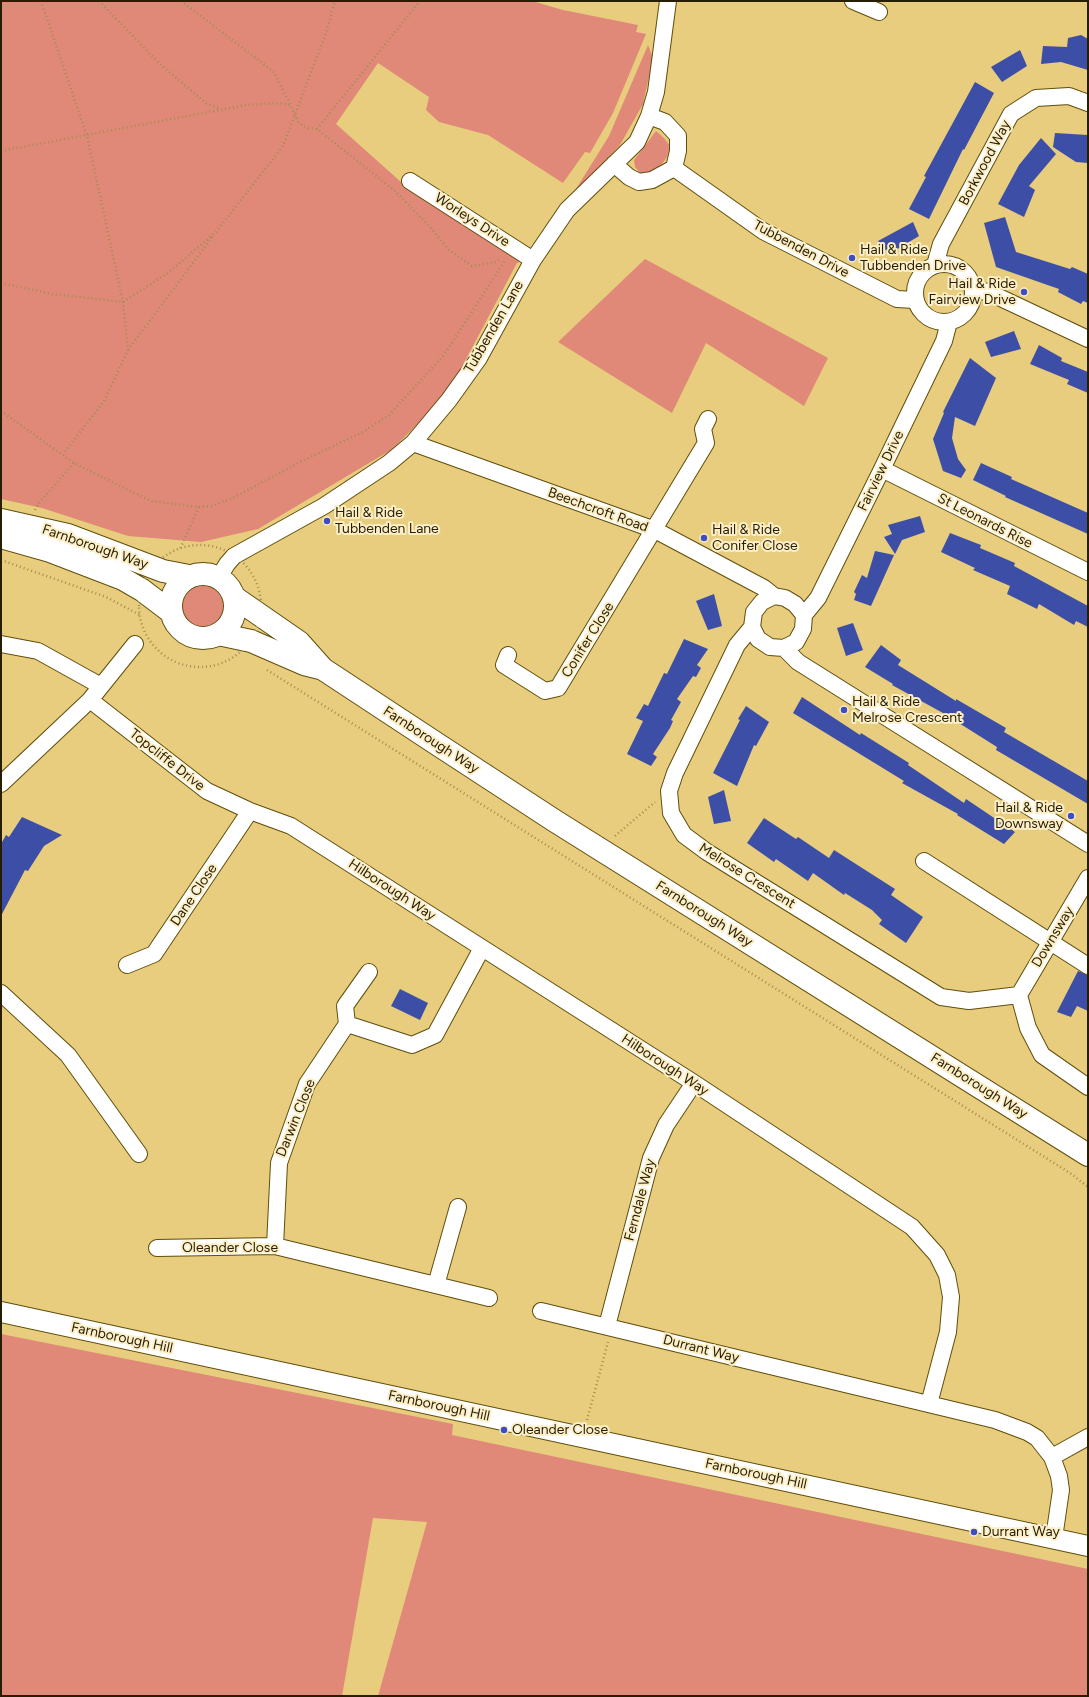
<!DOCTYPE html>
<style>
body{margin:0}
#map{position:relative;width:1089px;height:1697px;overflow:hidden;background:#e7cd7d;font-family:Figtree,sans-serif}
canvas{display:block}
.frame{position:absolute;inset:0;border:2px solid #271d00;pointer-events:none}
</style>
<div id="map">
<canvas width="1089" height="1697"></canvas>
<div class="frame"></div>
</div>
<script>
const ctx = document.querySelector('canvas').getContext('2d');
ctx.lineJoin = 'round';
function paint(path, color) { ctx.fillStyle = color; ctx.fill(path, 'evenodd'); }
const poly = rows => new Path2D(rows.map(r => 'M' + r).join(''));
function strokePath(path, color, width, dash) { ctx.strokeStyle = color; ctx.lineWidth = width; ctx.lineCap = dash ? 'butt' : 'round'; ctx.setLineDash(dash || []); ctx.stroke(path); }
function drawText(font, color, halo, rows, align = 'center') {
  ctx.font = font + ' Figtree,sans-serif'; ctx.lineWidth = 4; ctx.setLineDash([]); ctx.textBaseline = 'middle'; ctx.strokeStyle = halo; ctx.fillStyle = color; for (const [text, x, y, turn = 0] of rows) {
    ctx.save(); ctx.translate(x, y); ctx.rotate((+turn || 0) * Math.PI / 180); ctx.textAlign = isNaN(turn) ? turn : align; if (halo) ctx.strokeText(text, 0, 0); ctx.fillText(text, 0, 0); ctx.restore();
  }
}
const green = poly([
 [1,1,532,1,563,10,638,25,636,32,646,34,613,113,590,153,585,152,563,183,488,135,439,122,426,110,429,97,378,63,336,124,401,182,522,260,517,263,446,397,391,450,258,529,201,542,128,536,42,508,1,499],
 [648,45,653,58,643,104,620,145,571,197,609,136],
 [656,131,664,138,670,146,667,157,659,168,646,175,640,173,635,167,634,160],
 [645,259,828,358,804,406,706,343,672,413,558,342],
 '181 605a22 22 0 1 1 44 0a22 22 0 1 1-44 0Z',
 [1,1334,453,1424,452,1435,1088,1569,1088,1696,378,1696,427,1522,373,1518,342,1696,1,1696]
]);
const building = poly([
 [1081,35,1088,39,1088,70,1061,62,1041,64,1043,46,1067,47,1068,38],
 [1020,50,1027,66,1002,82,991,67],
 [975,82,994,93,964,150,963,149,929,219,909,209,926,177,924,176],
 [1055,133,1088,135,1088,163,1076,162,1053,147],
 [1041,138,1056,154,1029,186,1035,190,1024,217,998,204,1019,165],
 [1005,217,1016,252,1070,269,1072,267,1088,274,1088,303,1083,301,1081,304,1058,292,1059,289,996,267,984,223],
 [913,222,919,236,889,254,878,241],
 [1014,331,1021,349,991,357,985,342],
 [1039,345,1062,358,1061,361,1088,372,1088,393,1067,384,1069,380,1030,364],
 [970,358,996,378,975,426,955,417,952,438,958,459,966,470,961,478,943,471,933,439,944,413,943,412],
 [981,463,1012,477,1011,479,1088,513,1088,534,1005,497,1006,496,973,480],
 [920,516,925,532,902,540,895,554,884,537,892,534,888,525],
 [950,533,981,545,980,548,1015,563,1014,566,1088,606,1088,627,1076,621,1074,625,1039,604,1037,609,1007,594,1010,586,973,570,975,568,941,552],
 [875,551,894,555,871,606,854,600,856,594,854,592,862,575,867,578],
 [714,594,722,626,708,630,696,601],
 [853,623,863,650,846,656,837,628],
 [684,639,708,649,697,665,701,668,696,677,693,676,677,699,681,702,671,720,673,721,670,728,653,754,657,757,651,766,627,754,643,721,636,718,644,704,648,706,664,673,667,674],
 [881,645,901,660,898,665,956,701,956,699,1006,728,1004,732,1088,781,1088,804,996,750,997,747,943,713,892,685,893,684,865,667],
 [802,697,860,735,861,733,909,763,908,765,964,803,966,799,1015,832,1004,844,957,815,958,814,902,783,904,781,793,713],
 [746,706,769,722,756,746,754,745,737,786,713,773,740,720,738,719],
 [724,790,731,821,714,824,708,797],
 [22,817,62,835,44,846,28,871,25,870,1,916,1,844,6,835,9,837],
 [764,818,796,839,798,837,829,858,834,850,895,889,891,895,923,917,906,943,879,924,882,920,872,910,845,893,844,895,813,873,808,881,776,859,774,862,747,843],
 [1078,971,1088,975,1088,1011,1077,1006,1071,1017,1057,1012],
 [400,989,428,1003,420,1020,391,1006]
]);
const path = poly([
 [41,1,87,136,123,302,128,350,104,401,63,454],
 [99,1,160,64,206,103,220,109],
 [181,1,274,72,299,123,307,128,317,129,394,190,432,229,448,249,472,266,496,262,501,258],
 [317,129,420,1],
 [1,151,246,105,279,103,290,105],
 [1,283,52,294,123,302,168,273,216,232,283,146,326,33,335,1],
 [128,350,213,236],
 [1,411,74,463,151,501,199,507,180,549],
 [199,507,211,506,233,498,302,461,363,432,389,415,444,355,506,259],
 [35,510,39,503,74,463],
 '139 606a61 61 0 1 1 122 0a61 61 0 1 1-122 0Z',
 [1,560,106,597,140,615],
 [267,670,1070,1173,1088,1187],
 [615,836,655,802],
 [587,1420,608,1342]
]);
const minor = poly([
 [853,1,879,12],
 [614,164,629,177,639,182,652,180,674,168,678,151,678,136,665,122,649,116],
 [674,168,763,231,897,299,915,300],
 [410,181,533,260],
 '915 293a29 29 0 1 1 58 0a29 29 0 1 1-58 0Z',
 [935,265,941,244,1011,114,1036,98,1069,96,1088,103],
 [974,290,988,292,1088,339],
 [413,443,655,530,764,588,774,596],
 [882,469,1088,572],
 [219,577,227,564,234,556,324,506,389,463,413,443,449,400,479,358,533,260,567,210,637,142,649,116,656,92,668,1],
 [774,596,785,598,795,604,804,615,803,629,796,642,784,648,770,647,758,639,752,627,754,612,762,602,774,596],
 [804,615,818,598,882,469,944,341,949,322],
 [752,627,737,645,675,773,669,791,671,813,684,835,707,852,941,997,969,1001,1019,995],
 [1,644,38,651,101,686],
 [784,648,798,662,1088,844],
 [508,655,504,665,545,691,558,688,706,443,703,429,708,419],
 [90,700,207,791,250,811,291,826,694,1083,912,1227,937,1255,947,1275,951,1297,948,1332,929,1404],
 [1,784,90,700,135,644],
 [924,861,1088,966],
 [127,965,154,954,250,811],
 [1,993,68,1055,139,1154],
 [1019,995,1088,878],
 [1019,995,1028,1028,1042,1055,1088,1087],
 [347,1024,345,1006,369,972],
 [275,1246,279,1163,307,1084,347,1024,412,1045,435,1035,482,948],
 [157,1248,275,1246,489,1298],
 [436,1285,458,1207],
 [541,1311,995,1420,1027,1432,1037,1438,1052,1457],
 [607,1326,651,1158,666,1125,694,1083],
 [1054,1538,1061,1490,1059,1476,1052,1457,1088,1437]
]);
const major = poly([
 [1,1312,1088,1546]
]);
const highway = poly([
 [1,520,68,535,163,571,189,576],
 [1,537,50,551,123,579,142,590,171,612],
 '171 606a32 32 0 1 1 64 0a32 32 0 1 1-64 0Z',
 [234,597,299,642,323,669,437,744,555,821,1088,1155],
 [218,634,251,641,304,664,320,668]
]);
const markers = [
 [852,258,4,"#3e4ec2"],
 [1024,292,4,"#3e4ec2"],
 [327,521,4,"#3e4ec2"],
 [704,538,4,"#3e4ec2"],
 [844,710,4,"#3e4ec2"],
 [1071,816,4,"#3e4ec2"],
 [504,1430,4,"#3e4ec2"],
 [974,1532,4,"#3e4ec2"]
];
const streetNames = [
 ["Borkwood Way",985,163,-62],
 ["Worleys Drive",472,220,33],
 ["Tubbenden Drive",801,249,28],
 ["Tubbenden Lane",494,327,-60],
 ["Fairview Drive",881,471,-64],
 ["Beechcroft Road",598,510,20],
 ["St Leonards Rise",985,521,27],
 ["Farnborough Way",95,547,19],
 ["Conifer Close",588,640,-58],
 ["Farnborough Way",431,740,33],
 ["Topcliffe Drive",167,760,38],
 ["Melrose Crescent",747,876,32],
 ["Hilborough Way",392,890,33],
 ["Dane Close",194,895,-56],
 ["Farnborough Way",704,914,32],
 ["Downsway",1053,937,-59],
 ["Hilborough Way",665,1065,33],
 ["Farnborough Way",979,1086,32],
 ["Darwin Close",296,1118,-68],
 ["Ferndale Way",640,1200,-75],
 ["Oleander Close",230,1248],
 ["Farnborough Hill",122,1338,12],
 ["Durrant Way",701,1349,14],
 ["Farnborough Hill",439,1406,12],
 ["Farnborough Hill",756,1474,12]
];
const poiNames = [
 ["Hail & Ride",860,250],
 ["Tubbenden Drive",860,266],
 ["Hail & Ride",1016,284,"right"],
 ["Fairview Drive",1016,300,"right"],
 ["Hail & Ride",335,513],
 ["Tubbenden Lane",335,529],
 ["Hail & Ride",712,530],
 ["Conifer Close",712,546],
 ["Hail & Ride",852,702],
 ["Melrose Crescent",852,718],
 ["Hail & Ride",1063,808,"right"],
 ["Downsway",1063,824,"right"],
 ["Oleander Close",512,1430],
 ["Durrant Way",982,1532]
];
paint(green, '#e18978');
paint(building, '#3d4ea7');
strokePath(minor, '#604e0b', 18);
strokePath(major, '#604e0b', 22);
strokePath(highway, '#604e0b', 24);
strokePath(path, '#a18d50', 2.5, [1, 3]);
strokePath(minor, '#fff', 16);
strokePath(major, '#fff', 20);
strokePath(highway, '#fff', 22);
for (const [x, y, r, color] of markers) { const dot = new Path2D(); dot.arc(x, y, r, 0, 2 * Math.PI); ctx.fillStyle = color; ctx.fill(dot); strokePath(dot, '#fcefc8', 1.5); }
drawText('14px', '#271d00', '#fcefc8', streetNames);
drawText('14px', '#271d00', '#fcefc8', poiNames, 'left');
</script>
